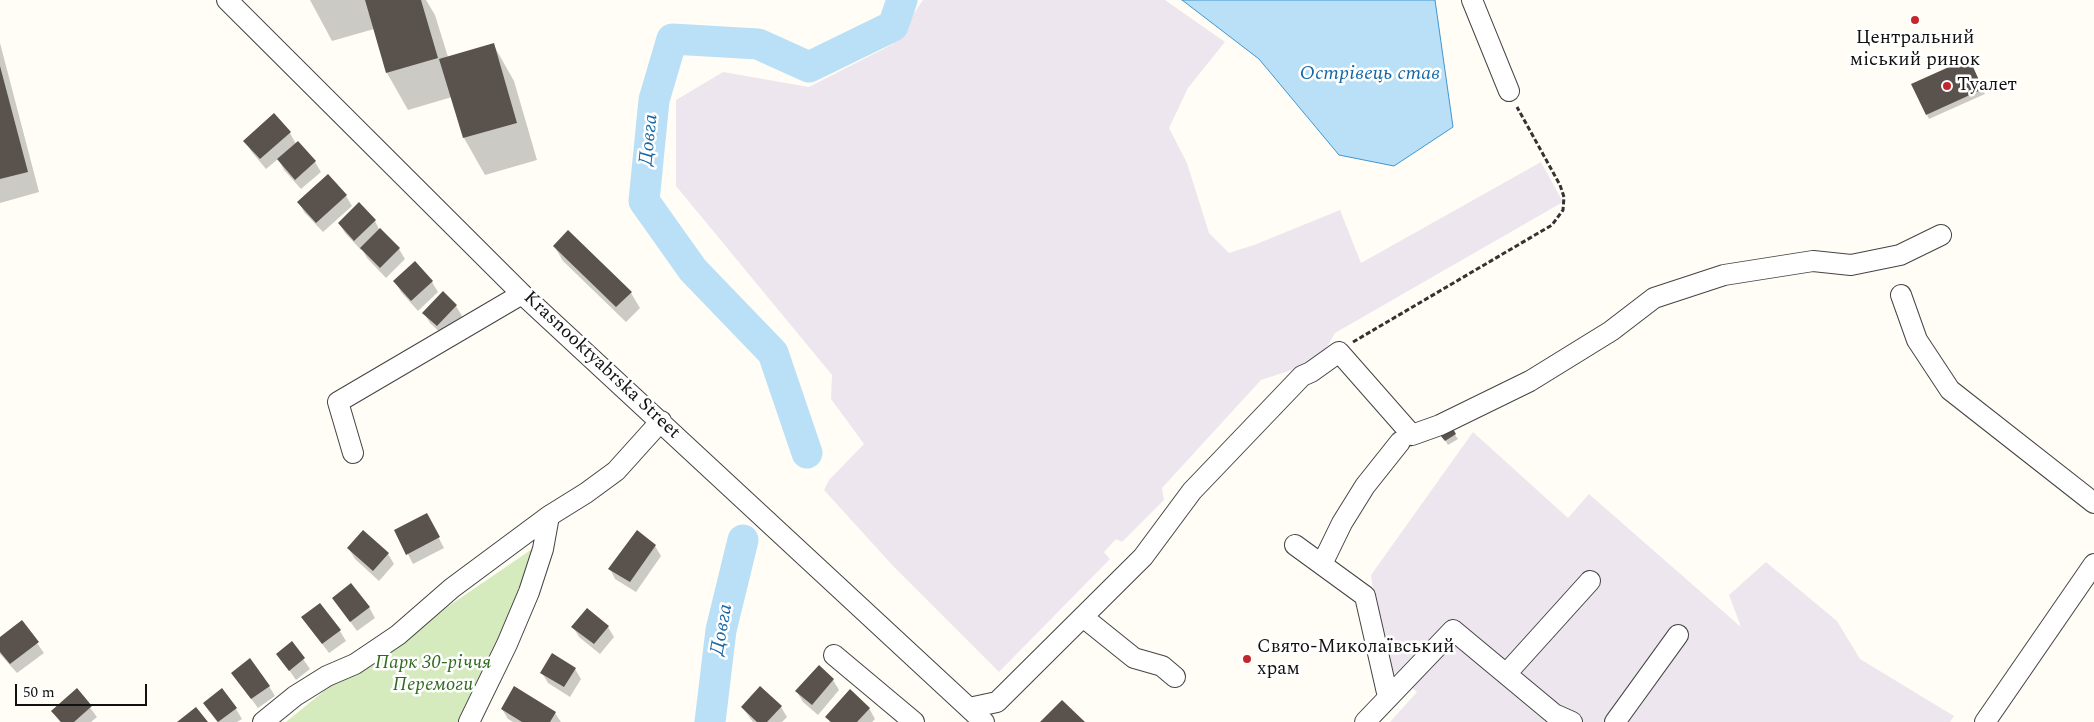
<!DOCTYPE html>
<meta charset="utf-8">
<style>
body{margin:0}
#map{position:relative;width:2094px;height:722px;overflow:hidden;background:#fffdf5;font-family:Spectral,serif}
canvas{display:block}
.scale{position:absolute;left:15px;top:684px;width:132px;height:22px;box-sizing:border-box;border:2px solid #111;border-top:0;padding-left:6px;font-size:15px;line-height:18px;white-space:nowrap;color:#111;-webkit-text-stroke:4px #fff;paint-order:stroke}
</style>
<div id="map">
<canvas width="2094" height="722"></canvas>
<div class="scale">50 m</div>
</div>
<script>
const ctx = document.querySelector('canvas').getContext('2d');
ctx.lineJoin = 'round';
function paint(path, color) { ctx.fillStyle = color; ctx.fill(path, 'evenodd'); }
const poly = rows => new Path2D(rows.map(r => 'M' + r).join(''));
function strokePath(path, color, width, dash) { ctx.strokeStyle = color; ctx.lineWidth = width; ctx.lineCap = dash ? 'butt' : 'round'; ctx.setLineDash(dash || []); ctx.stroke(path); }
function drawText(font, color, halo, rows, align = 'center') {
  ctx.font = font + ' Spectral,serif'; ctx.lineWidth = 5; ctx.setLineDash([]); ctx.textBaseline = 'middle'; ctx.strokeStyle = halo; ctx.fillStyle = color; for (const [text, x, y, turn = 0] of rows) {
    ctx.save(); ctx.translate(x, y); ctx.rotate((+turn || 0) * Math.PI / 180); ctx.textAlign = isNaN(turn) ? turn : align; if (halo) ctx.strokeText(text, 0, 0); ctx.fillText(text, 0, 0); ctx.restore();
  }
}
const industrial = poly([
 [923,0,1165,0,1225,42,1188,88,1169,128,1187,163,1209,233,1229,253,1254,245,1340,210,1361,263,1541,162,1563,202,1335,333,1319,361,1261,380,1162,488,1164,500,1122,542,1116,539,1104,552,1110,559,999,672,893,566,824,490,829,480,864,444,831,399,832,375,676,186,676,100,723,72,809,87,893,44],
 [1473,432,1568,518,1589,494,1741,627,1729,595,1766,562,1837,621,1860,659,1954,716,1950,722,1390,722,1417,692,1383,664,1371,575]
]);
const green = poly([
 [541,543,489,671,461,722,286,722,324,691]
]);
const water = poly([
 [1182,0,1435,0,1453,127,1394,166,1339,155,1259,59,1182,0]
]);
const shadow = poly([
 [310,0,426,0,435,15,448,57,493,44,514,81,537,160,485,175,464,138,452,97,408,110,387,73,374,29,332,41],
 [0,43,39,192,0,203],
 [1971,64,1985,94,1929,119,1927,115],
 [290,133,296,144,298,143,315,162,321,172,301,189,284,170,278,159,266,169,251,151,245,141],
 [346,196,352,206,323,232,304,212,299,202],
 [375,221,379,229,399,249,405,259,386,278,367,258,362,249,361,250,345,233,339,223],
 [568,232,631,293,640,308,626,322,563,261,554,246],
 [415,263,432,282,438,292,418,311,401,292,395,281],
 [443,293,456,306,462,316,444,336,430,323,424,313],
 [1451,429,1458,439,1448,445,1442,435],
 [432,525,444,548,413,564,396,531],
 [655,546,661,556,636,592,615,579,610,569],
 [349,549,388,554,394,564,379,581,355,559],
 [333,598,369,607,375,618,357,631],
 [587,609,608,627,614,637,600,654,579,637,573,627],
 [303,618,340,631,346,641,329,653],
 [22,622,44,653,17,673,0,654,0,639],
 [292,643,310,669,296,680,278,654],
 [553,654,575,669,581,679,570,697,548,683,542,673],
 [232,673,269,686,275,696,258,708],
 [833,680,839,690,818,715,803,702,797,692],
 [77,690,97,717,91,722,60,722,53,711],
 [204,704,236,709,242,719,237,722,217,722],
 [742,707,781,707,787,717,782,722,753,722],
 [869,708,875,719,872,722,830,722,827,717],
 [502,709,555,713,561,722,513,722,508,719]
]);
const river = poly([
 [807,453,773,353,693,270,644,201,654,100,672,39,758,44,809,67,893,26,902,0],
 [710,722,721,630,743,540]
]);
const building = poly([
 [365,0,421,0,438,58,386,73],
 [494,43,517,123,463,138,439,59],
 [1969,58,1983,89,1926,115,1911,84],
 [0,66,28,172,0,179],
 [274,113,291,132,260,159,243,141],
 [298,141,316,161,295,180,277,159],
 [328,174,347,195,316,223,297,202],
 [359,202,376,220,354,241,338,223],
 [380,228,400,248,380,268,360,248],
 [568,230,632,292,616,307,553,246],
 [415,261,433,281,411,301,393,281],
 [443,291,457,305,437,326,422,313],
 [1452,427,1456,434,1445,441,1440,435],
 [427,513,440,537,406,555,394,530],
 [363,530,389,553,373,571,347,548],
 [637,530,656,545,630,582,608,569],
 [351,583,370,607,350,622,332,598],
 [320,603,341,630,322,644,301,617],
 [587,608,609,626,594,644,571,627],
 [22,620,39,642,10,664,0,652,0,637],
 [292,641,305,658,289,671,276,654],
 [552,653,576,668,564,687,540,673],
 [250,658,270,686,251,699,231,673],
 [819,665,834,679,812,705,795,691],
 [514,686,556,712,550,722,522,722,501,709],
 [760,686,782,706,767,722,757,722,741,707],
 [77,688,92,706,74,722,61,722,51,711],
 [222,688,237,708,218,722,203,703],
 [850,689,870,708,857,722,831,722,825,717],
 [1062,700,1085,722,1040,722],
 [196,707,208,722,177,722]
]);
const path = poly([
 [1353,342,1552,225,1563,210,1564,197,1560,185,1517,107]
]);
const minor = poly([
 [227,0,522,294,984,722],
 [1472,0,1509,91],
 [1901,295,1917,340,1950,390,2094,503],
 [353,453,338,402,522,294],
 [1295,545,1365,596,1388,697],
 [1322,564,1342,523,1365,486,1400,442],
 [1083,617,1134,658,1162,666,1175,677],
 [834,655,914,722],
 [1506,674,1590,581],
 [969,708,997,702,1143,557,1192,491,1302,376,1311,372,1339,352,1412,435,1440,425,1530,381,1611,331,1654,298,1724,275,1813,261,1851,265,1900,255,1941,235],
 [263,722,295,696,327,676,355,664,398,635,452,588,549,516,586,493,616,471,661,421],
 [469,722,507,644,529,592,543,549,549,516],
 [1365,722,1453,630,1554,714,1572,722],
 [1615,722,1678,635],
 [1985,722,2094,564]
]);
const markers = [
 [1915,20,5,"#c4262e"],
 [1947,86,5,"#c4262e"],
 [1247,659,5,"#c4262e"]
];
const poiNames = [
 ["Центральний",1915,39,"center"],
 ["міський ринок",1915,61,"center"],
 ["Туалет",1957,86],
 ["Свято-Миколаївський",1257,648],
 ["храм",1257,670]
];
const streetNames = [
 ["Krasnooktyabrska Street",601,366,43]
];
const parkNames = [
 ["Парк 30-річчя",433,664],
 ["Перемоги",433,686]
];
const waterNames = [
 ["Острівець став",1370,75],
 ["Довга",650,140,-84],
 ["Довга",723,630,-80]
];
paint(industrial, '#eee6ef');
paint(green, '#d5ebbd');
paint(water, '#b9e0f7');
strokePath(water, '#3f96cf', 1);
paint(shadow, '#0003');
strokePath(river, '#b9e0f7', 31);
paint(building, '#5a524d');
strokePath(minor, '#444', 22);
strokePath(path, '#333', 3, [5, 2.5]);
strokePath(minor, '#fff', 20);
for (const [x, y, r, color] of markers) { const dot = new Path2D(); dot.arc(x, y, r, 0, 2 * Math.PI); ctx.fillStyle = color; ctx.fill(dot); strokePath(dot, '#fff', 2); }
drawText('19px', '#111', '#fff', poiNames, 'left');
drawText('19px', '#111', '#fff', streetNames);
drawText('italic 19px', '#2f6b1f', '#fff', parkNames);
drawText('italic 20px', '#1768a6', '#fff', waterNames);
</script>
